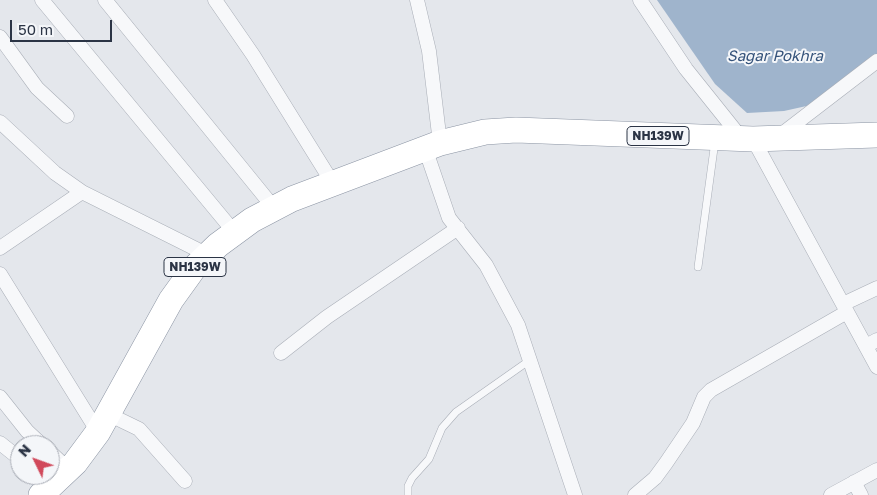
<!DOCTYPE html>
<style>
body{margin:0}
#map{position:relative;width:877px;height:495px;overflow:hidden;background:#e4e7ec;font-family:"Golos Text",sans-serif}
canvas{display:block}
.north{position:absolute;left:10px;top:435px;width:50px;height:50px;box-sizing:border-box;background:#f4f6f9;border:1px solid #a4a8b1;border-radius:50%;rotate:312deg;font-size:14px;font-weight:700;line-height:20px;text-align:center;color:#2b3445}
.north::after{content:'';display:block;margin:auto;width:18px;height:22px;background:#d1495b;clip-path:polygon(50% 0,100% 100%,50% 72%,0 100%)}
.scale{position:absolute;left:10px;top:20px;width:102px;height:22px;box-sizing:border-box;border:2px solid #2b3445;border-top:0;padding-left:6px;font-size:15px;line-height:18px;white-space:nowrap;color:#2b3445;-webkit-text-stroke:4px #f4f6f9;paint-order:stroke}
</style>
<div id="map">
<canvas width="877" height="495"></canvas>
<div class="north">N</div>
<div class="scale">50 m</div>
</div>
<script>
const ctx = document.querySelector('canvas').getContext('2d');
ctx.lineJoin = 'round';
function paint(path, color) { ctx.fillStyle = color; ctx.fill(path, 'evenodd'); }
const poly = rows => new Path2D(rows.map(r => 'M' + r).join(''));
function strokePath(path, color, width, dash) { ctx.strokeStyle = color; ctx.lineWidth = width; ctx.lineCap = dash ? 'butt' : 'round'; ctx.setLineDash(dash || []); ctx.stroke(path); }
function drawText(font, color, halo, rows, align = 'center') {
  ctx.font = font + ' "Golos Text",sans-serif'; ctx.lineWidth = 4; ctx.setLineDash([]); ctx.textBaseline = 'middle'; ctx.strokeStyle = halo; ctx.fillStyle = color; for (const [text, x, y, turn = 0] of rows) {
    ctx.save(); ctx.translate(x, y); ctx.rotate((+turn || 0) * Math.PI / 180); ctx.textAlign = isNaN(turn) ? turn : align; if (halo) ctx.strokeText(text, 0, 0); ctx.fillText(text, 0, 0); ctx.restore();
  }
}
const water = poly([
 [657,0,877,0,877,56,811,105,784,111,747,113,715,84]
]);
const lane = poly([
 [698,267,715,141],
 [408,495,408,486,412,478,429,459,442,428,456,412,530,360]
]);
const street = poly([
 [42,0,235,233],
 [105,0,274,208],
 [215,0,253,55,332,182],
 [417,0,429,51,440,143],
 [640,0,686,69,742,139],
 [0,37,37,88,67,116],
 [0,122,55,173,82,192,208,255],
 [778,137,877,61],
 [753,139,877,367],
 [425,148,449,218,486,265,518,325,575,495],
 [0,248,82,192],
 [0,274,98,432],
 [843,304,877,288],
 [866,346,877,340],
 [281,353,327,317,458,228],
 [0,397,27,431,42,445],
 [108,414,139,429,185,481],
 [0,443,20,459],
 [50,452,68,469],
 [37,475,50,487],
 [854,482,861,495],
 [635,495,655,478,666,463,693,423,704,397,711,390,847,312],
 [831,495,877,470]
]);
const highway = poly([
 [41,495,75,463,98,432,171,300,194,268,218,245,252,220,292,199,440,143,485,132,516,130,753,139,877,135]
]);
const shields = [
 [658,136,62],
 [195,267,62]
];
const shieldNames = [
 ["NH139W",658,136],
 ["NH139W",195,267]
];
const waterNames = [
 ["Sagar Pokhra",775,56]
];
paint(water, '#9fb4cc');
strokePath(lane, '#a9aeb7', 8);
strokePath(street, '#a9aeb7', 15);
strokePath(highway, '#8b94a3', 26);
strokePath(lane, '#f7f8fa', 7);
strokePath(street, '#f7f8fa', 14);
strokePath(highway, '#fff', 25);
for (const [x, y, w] of shields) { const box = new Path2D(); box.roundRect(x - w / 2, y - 9.5, w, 19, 4); ctx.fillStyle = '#f4f6f9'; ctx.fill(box); strokePath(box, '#2b3445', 1); }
drawText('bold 12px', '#2b3445', null, shieldNames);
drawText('italic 15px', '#34527a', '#f4f6f9', waterNames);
</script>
